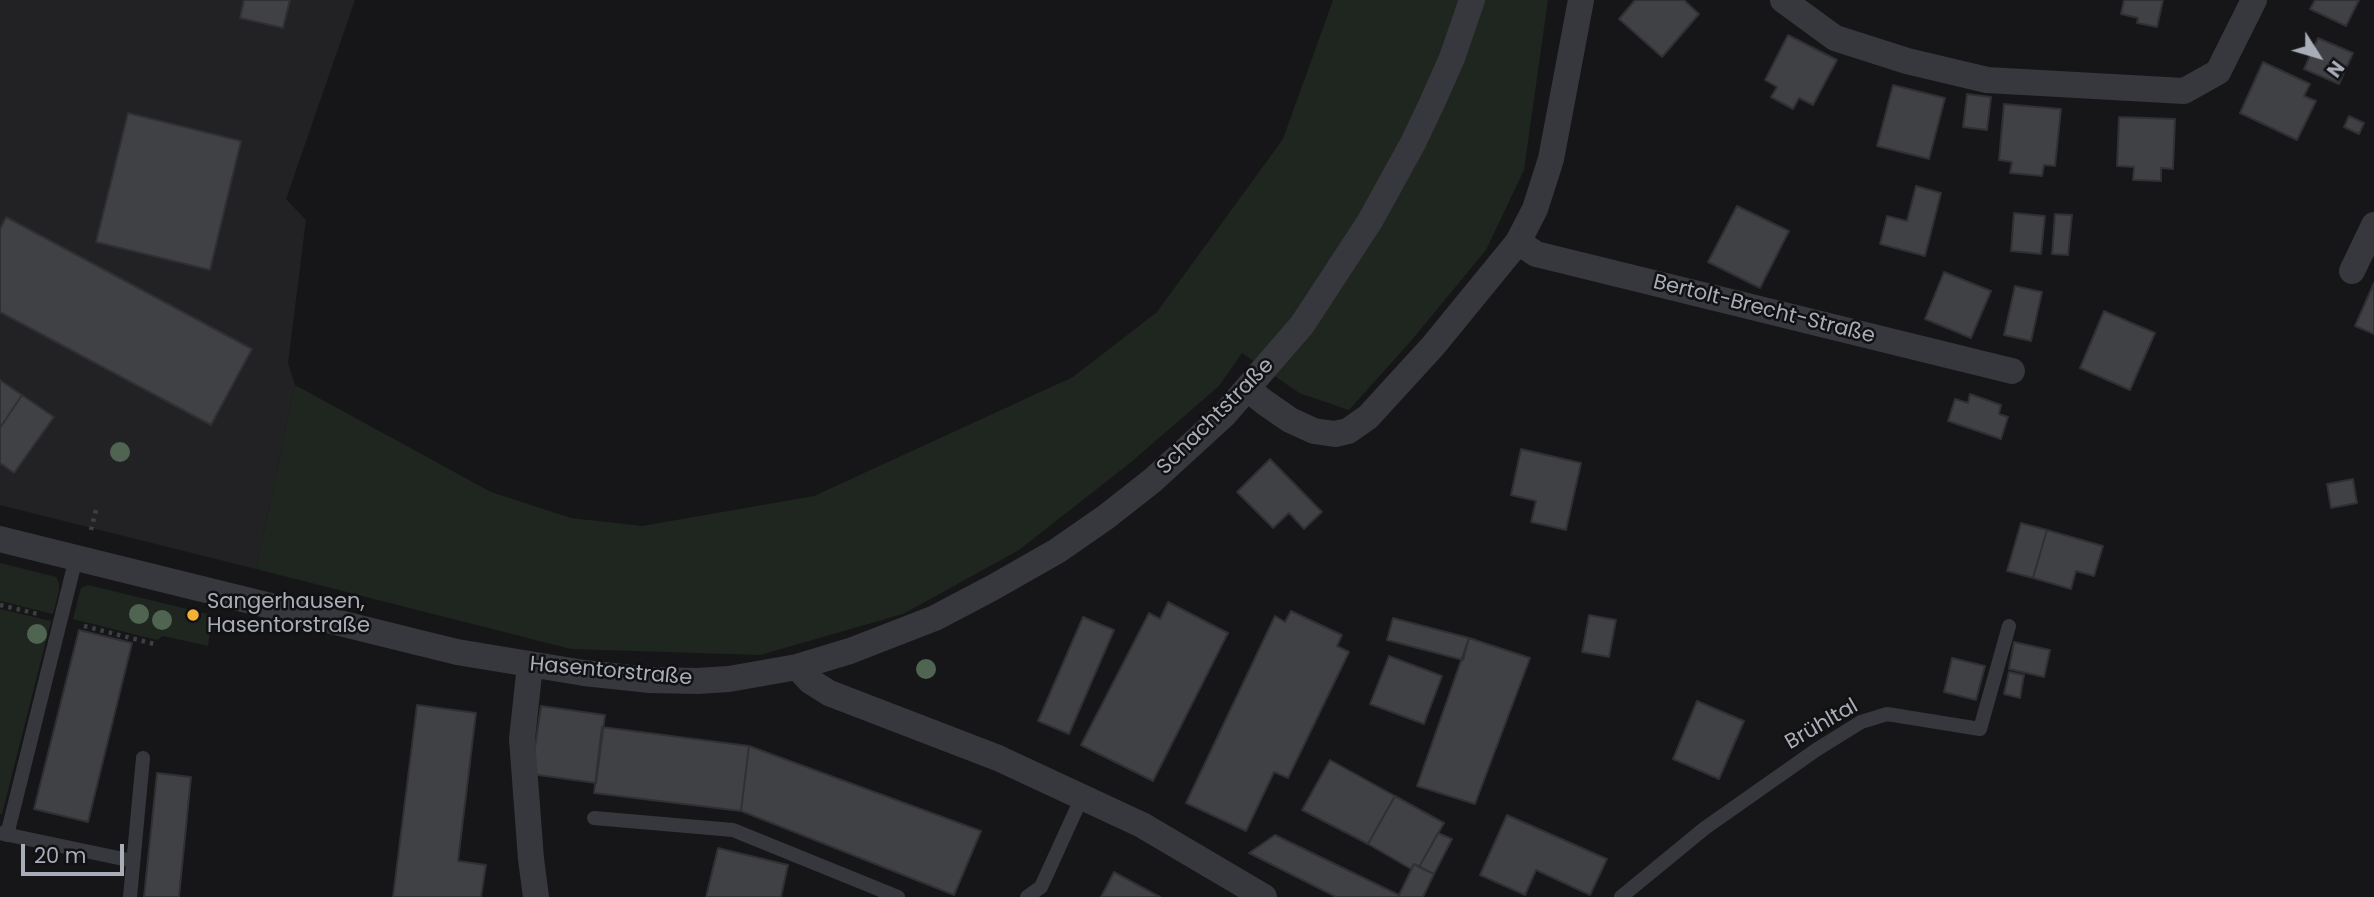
<!DOCTYPE html>
<meta charset="utf-8">
<style>
body{margin:0}
#map{position:relative;width:2374px;height:897px;overflow:hidden;background:#161618;font-family:Poppins,sans-serif}
canvas{display:block}
.north{position:absolute;left:2283px;top:21px;width:70px;height:70px;-webkit-text-stroke:5px #111113;paint-order:stroke;rotate:127deg;font-size:19px;font-weight:700;line-height:28px;text-align:center;color:#a8adb8}
.north::after{content:'';display:block;margin:auto;width:24px;height:32px;background:#a8adb8;clip-path:polygon(50% 0,100% 100%,50% 72%,0 100%)}
.scale{position:absolute;left:21px;top:844px;width:103px;height:32px;box-sizing:border-box;border:4px solid #a8adb8;border-top:0;padding-left:9px;font-size:21px;line-height:24px;white-space:nowrap;color:#a8adb8;-webkit-text-stroke:5px #111113;paint-order:stroke}
</style>
<div id="map">
<canvas width="2374" height="897"></canvas>
<div class="north">N</div>
<div class="scale">20 m</div>
</div>
<script>
const ctx = document.querySelector('canvas').getContext('2d');
ctx.lineJoin = 'round';
function paint(path, color) { ctx.fillStyle = color; ctx.fill(path, 'evenodd'); }
const poly = rows => new Path2D(rows.map(r => 'M' + r).join(''));
function strokePath(path, color, width, dash) { ctx.strokeStyle = color; ctx.lineWidth = width; ctx.lineCap = dash ? 'butt' : 'round'; ctx.setLineDash(dash || []); ctx.stroke(path); }
function drawText(font, color, halo, rows, align = 'center') {
  ctx.font = font + ' Poppins,sans-serif'; ctx.lineWidth = 5; ctx.setLineDash([]); ctx.textBaseline = 'middle'; ctx.strokeStyle = halo; ctx.fillStyle = color; for (const [text, x, y, turn = 0] of rows) {
    ctx.save(); ctx.translate(x, y); ctx.rotate((+turn || 0) * Math.PI / 180); ctx.textAlign = isNaN(turn) ? turn : align; if (halo) ctx.strokeText(text, 0, 0); ctx.fillText(text, 0, 0); ctx.restore();
  }
}
const built = poly([
 [0,0,355,0,286,199,306,220,288,363,295,385,256,569,0,505]
]);
const green = poly([
 [1333,0,1548,0,1524,170,1486,250,1410,342,1349,410,1299,393,1242,353,1219,386,1130,463,1019,550,903,614,760,655,571,649,256,569,295,385,491,492,571,518,642,526,814,496,1073,377,1157,312,1283,139],
 [0,563,56,577,59,583,59,591,53,614,0,601],
 [88,585,212,615,208,646,163,636,157,640,73,619,81,588],
 [0,609,51,621,2,814,0,814]
]);
const building = poly([
 [244,0,290,0,283,28,240,18,244,0],
 [1684,0,1699,14,1662,57,1619,19,1635,0,1684,0],
 [2124,0,2163,0,2157,27,2137,23,2138,18,2121,14,2124,0],
 [2315,0,2359,0,2346,26,2310,9,2315,0],
 [1788,35,1837,60,1813,105,1799,98,1793,109,1771,97,1777,87,1765,80,1788,35],
 [2318,38,2353,53,2339,84,2304,69,2318,38],
 [2263,62,2310,84,2304,96,2316,101,2297,140,2240,113,2263,62],
 [1893,85,1945,98,1929,159,1877,146,1893,85],
 [1967,94,1991,97,1987,130,1963,127,1967,94],
 [2004,104,2061,109,2055,166,2044,165,2042,176,2010,173,2012,162,1999,160,2004,104],
 [128,113,241,141,210,270,96,242,128,113],
 [2349,116,2364,123,2359,134,2344,127,2349,116],
 [2119,117,2175,119,2173,169,2161,168,2161,181,2133,180,2134,167,2117,166,2119,117],
 [1916,186,1941,193,1925,256,1880,244,1887,216,1907,221,1916,186],
 [1737,206,1789,231,1760,288,1708,262,1737,206],
 [2014,213,2045,216,2041,254,2011,251,2014,213],
 [2055,214,2072,215,2068,255,2052,254,2055,214],
 [6,217,252,349,211,425,0,312,0,229,6,217],
 [1944,272,1991,291,1971,338,1925,319,1944,272],
 [2374,283,2374,334,2355,326,2374,283],
 [2015,286,2042,292,2031,341,2004,335,2015,286],
 [2104,311,2155,333,2130,390,2080,368,2104,311],
 [0,380,22,395,0,428,0,380],
 [1970,394,2001,405,1999,414,2008,417,2001,439,1948,421,1955,399,1968,403,1970,394],
 [22,395,54,417,14,473,0,463,0,428,22,395],
 [1521,449,1581,463,1566,530,1531,522,1536,501,1511,495,1521,449],
 [1270,459,1322,512,1304,529,1289,513,1273,528,1237,492,1270,459],
 [2353,479,2357,503,2331,508,2327,484,2353,479],
 [2021,523,2047,530,2033,578,2007,571,2021,523],
 [2047,530,2103,546,2094,576,2076,571,2071,589,2033,578,2047,530],
 [1168,602,1228,633,1153,781,1081,745,1149,613,1160,619,1168,602],
 [1291,611,1342,635,1337,646,1349,652,1288,778,1274,772,1246,831,1186,803,1275,616,1285,622,1291,611],
 [1589,615,1616,620,1609,657,1582,652,1589,615],
 [1083,617,1114,630,1069,734,1038,721,1083,617],
 [1393,618,1469,638,1463,660,1387,640,1393,618],
 [79,630,132,643,88,822,34,809,79,630],
 [1469,638,1530,658,1475,804,1417,786,1469,638],
 [2014,642,2050,650,2044,677,2009,669,2014,642],
 [1389,656,1442,676,1424,724,1370,704,1389,656],
 [1952,658,1985,666,1976,700,1944,692,1952,658],
 [2009,672,2024,675,2020,698,2004,694,2009,672],
 [1697,701,1744,721,1719,779,1673,759,1697,701],
 [417,705,476,713,458,861,486,865,481,897,393,897,417,705],
 [541,706,605,715,596,783,531,774,541,706],
 [602,727,749,746,741,811,594,793,602,727],
 [749,746,981,831,954,895,741,811,749,746],
 [1330,760,1395,796,1368,844,1302,810,1330,760],
 [157,773,191,777,179,897,144,897,157,773],
 [1395,796,1444,823,1419,867,1414,864,1411,869,1368,844,1395,796],
 [1507,815,1607,859,1590,895,1536,870,1525,895,1480,875,1507,815],
 [1438,833,1452,839,1434,874,1419,867,1438,833],
 [1275,835,1399,895,1414,864,1434,874,1423,897,1336,897,1249,853,1275,835],
 [718,848,788,865,781,897,706,897,718,848],
 [1114,872,1160,897,1101,897,1114,872]
]);
const path = poly([
 [91,530,96,510],
 [0,605,38,614],
 [84,626,158,645]
]);
const service = poly([
 [594,818,733,830,898,897],
 [0,833,133,861],
 [7,835,76,558],
 [130,897,143,758],
 [1027,897,1041,887,1082,797],
 [1621,897,1705,828,1816,750,1861,722,1887,714,1980,729,2009,626]
]);
const minor = poly([
 [1783,0,1835,38,1907,61,1987,80,2184,91,2218,72,2254,0],
 [1518,242,1536,254,2012,371],
 [2352,271,2374,225],
 [1248,389,1264,402,1290,420,1314,431,1335,434,1348,431,1368,417,1433,346,1518,242,1535,209,1551,159,1581,0],
 [0,539,457,652,584,673,650,680,697,681,729,679,797,667,850,651,935,618,992,588,1057,551,1106,517,1153,480,1224,415,1302,325,1370,221,1413,143,1432,103,1452,58,1472,0],
 [530,665,522,739,531,859,536,897],
 [797,667,810,681,829,693,998,758,1142,825,1264,897]
]);
const trees = [
 [120,452],
 [139,614],
 [162,620],
 [37,634],
 [926,669]
];
const markers = [
 [193,615,7,"#f2b134"]
];
const streetNames = [
 ["Bertolt-Brecht-Straße",1764,310,14],
 ["Schachtstraße",1216,417,-45],
 ["Hasentorstraße",611,672,5],
 ["Brühltal",1822,725,-30]
];
const poiNames = [
 ["Sangerhausen,",207,603],
 ["Hasentorstraße",207,627]
];
paint(built, '#222225');
paint(green, '#1e261f');
paint(building, '#404145');
strokePath(building, '#303034', 2);
strokePath(path, '#3d3f44', 4.5, [3.5, 5]);
strokePath(service, '#37383d', 14);
strokePath(minor, '#37383d', 26);
ctx.fillStyle = '#506452';
for (const [x, y] of trees) { ctx.beginPath(); ctx.arc(x, y, 10, 0, 2 * Math.PI); ctx.fill(); }
for (const [x, y, r, color] of markers) { const dot = new Path2D(); dot.arc(x, y, r, 0, 2 * Math.PI); ctx.fillStyle = color; ctx.fill(dot); strokePath(dot, '#111113', 2.5); }
drawText('21px', '#a8adb8', '#111113', streetNames);
drawText('21px', '#a8adb8', '#111113', poiNames, 'left');
</script>
